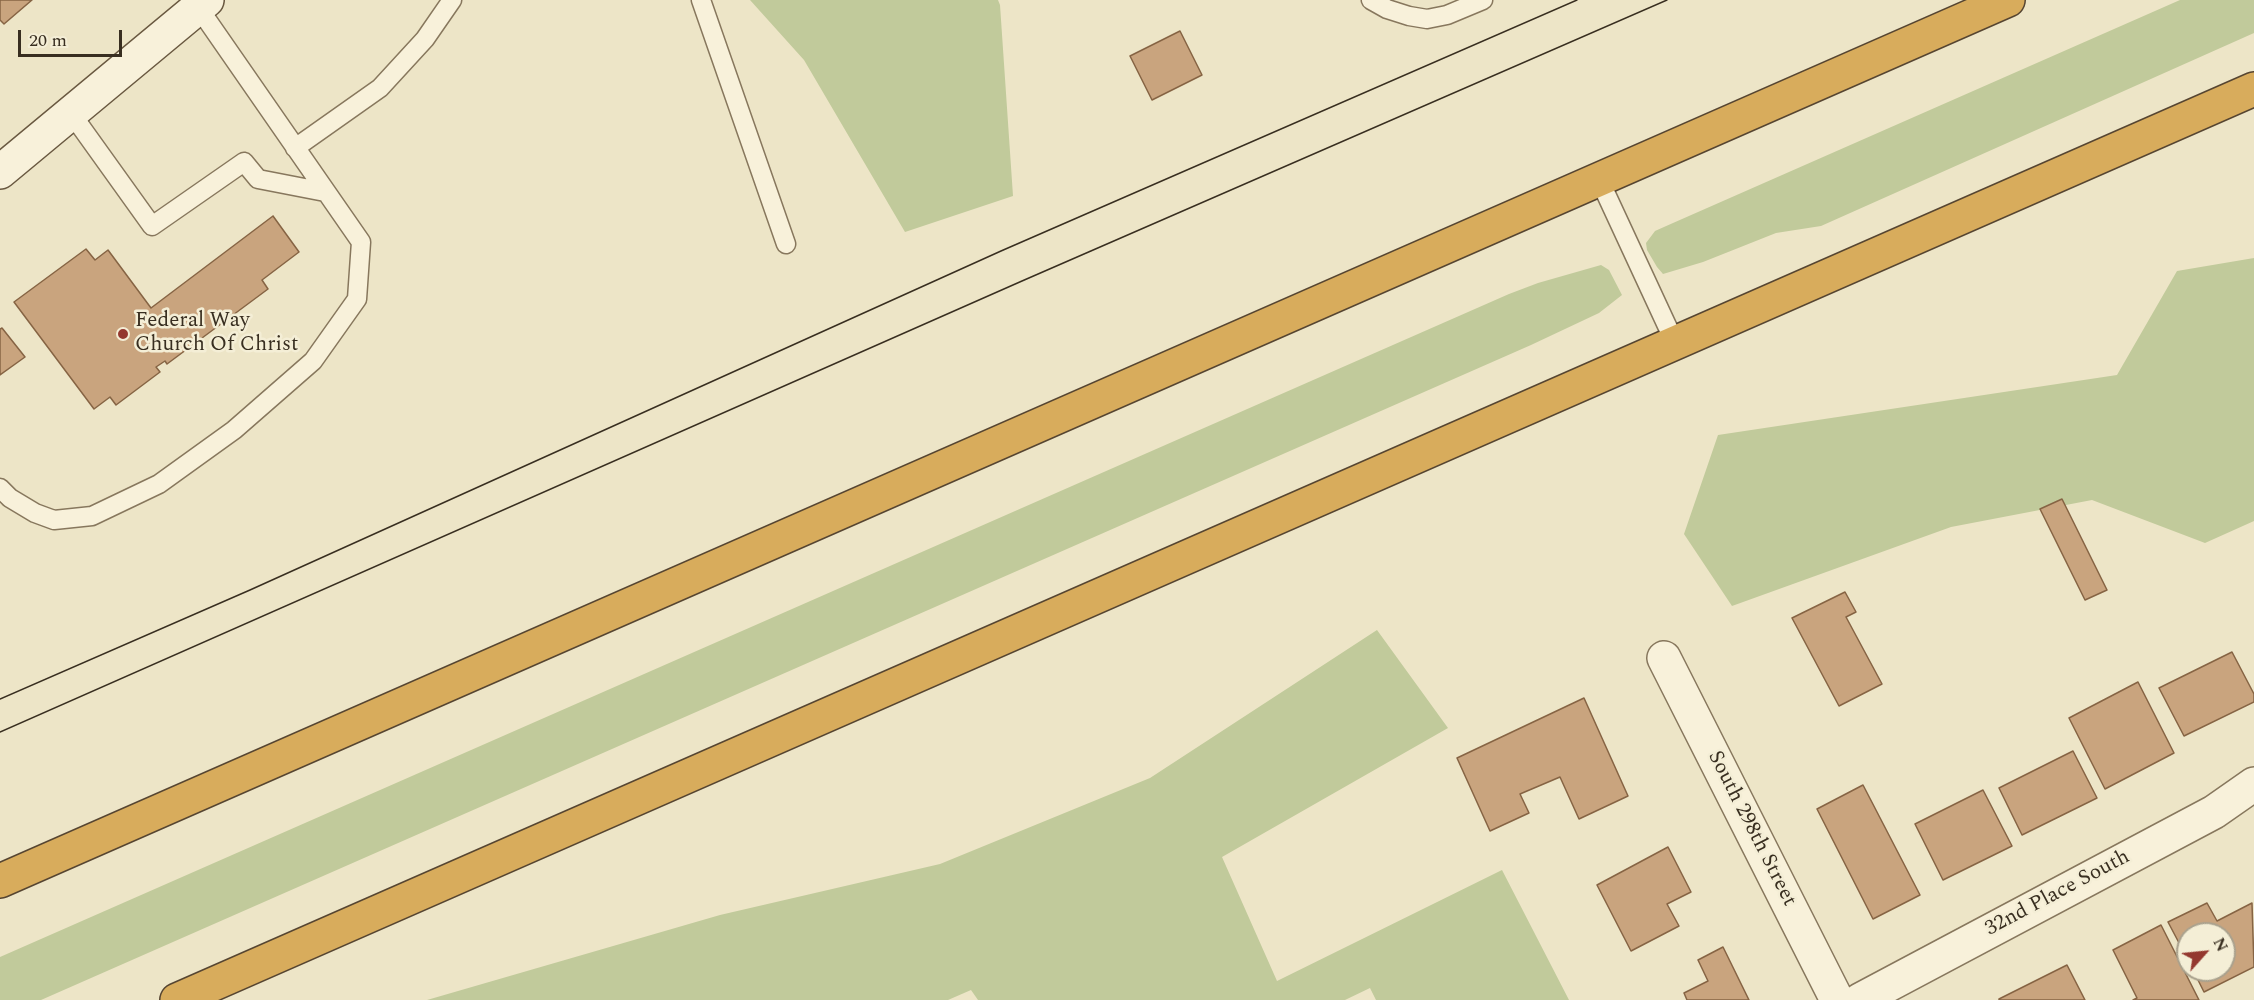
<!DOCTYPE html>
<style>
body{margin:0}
#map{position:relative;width:2254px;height:1000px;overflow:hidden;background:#ede5c7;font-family:Spectral,serif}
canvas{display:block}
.north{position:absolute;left:2176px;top:922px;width:60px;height:60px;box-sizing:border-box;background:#f4eed6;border:2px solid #a9a18d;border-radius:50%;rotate:63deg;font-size:16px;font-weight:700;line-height:24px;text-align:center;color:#382e20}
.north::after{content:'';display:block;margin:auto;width:21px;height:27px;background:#94382f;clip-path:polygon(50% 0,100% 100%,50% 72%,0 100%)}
.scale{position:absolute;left:18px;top:30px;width:104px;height:27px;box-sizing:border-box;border:3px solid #382e20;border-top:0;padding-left:8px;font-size:18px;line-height:21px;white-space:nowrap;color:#382e20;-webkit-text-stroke:4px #f4eed6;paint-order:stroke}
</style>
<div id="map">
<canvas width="2254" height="1000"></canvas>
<div class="north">N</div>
<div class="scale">20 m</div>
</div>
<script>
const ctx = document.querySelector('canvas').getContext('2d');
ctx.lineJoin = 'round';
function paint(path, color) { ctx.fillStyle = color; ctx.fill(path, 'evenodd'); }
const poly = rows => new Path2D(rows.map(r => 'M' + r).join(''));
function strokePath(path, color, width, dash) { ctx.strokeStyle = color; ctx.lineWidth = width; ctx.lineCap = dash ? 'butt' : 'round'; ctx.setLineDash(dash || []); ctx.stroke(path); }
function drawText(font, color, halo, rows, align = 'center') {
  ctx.font = font + ' Spectral,serif'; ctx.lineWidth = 5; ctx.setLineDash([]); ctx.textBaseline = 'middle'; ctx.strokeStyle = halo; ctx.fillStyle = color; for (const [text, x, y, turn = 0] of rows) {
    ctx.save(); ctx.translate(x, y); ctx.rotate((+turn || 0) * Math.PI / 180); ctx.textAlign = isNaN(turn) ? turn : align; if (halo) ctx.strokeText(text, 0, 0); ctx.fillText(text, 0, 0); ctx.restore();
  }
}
const green = poly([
 [750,0,998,0,1000,5,1013,196,905,232,804,60],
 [2180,0,2254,0,2254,33,1821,226,1776,233,1703,262,1663,274,1657,267,1647,250,1646,243,1655,231,1673,223],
 [2254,258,2254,521,2205,543,2092,500,1951,527,1732,606,1684,534,1718,435,2117,375,2177,271],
 [1601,265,1609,270,1622,295,1599,313,1531,345,41,1000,0,1000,0,957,1509,294,1538,283],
 [1377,630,1448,728,1222,857,1277,981,1502,870,1569,1000,1376,1000,1370,988,1345,1000,978,1000,971,990,948,1000,427,1000,720,915,940,864,1150,778]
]);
const building = poly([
 [0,0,32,0,4,24,0,20,0,0],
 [1180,31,1202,75,1152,100,1130,56,1180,31],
 [273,216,299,252,262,280,268,289,167,364,165,361,156,367,160,372,116,405,110,397,94,409,14,302,86,249,95,260,108,250,151,308,273,216],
 [2,328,25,357,0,375,0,329,2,328],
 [2062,499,2107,590,2085,600,2040,509,2062,499],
 [1845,592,1856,612,1846,617,1882,684,1839,706,1792,618,1845,592],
 [2232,652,2254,694,2254,702,2184,736,2159,688,2232,652],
 [2138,682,2174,753,2105,789,2069,718,2138,682],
 [1584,698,1628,796,1579,819,1560,777,1520,794,1529,813,1490,831,1457,758,1584,698],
 [2073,751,2097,798,2022,835,1999,788,2073,751],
 [1863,785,1920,895,1873,919,1817,809,1863,785],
 [1983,790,2012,846,1943,880,1915,824,1983,790],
 [1668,847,1691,892,1667,904,1679,926,1631,951,1597,885,1668,847],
 [2207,903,2217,921,2252,903,2254,967,2204,992,2193,970,2224,970,2224,934,2188,934,2188,960,2168,922,2207,903],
 [2161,925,2199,1000,2133,1000,2137,998,2113,950,2161,925],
 [1723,947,1749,1000,1687,1000,1684,993,1708,981,1698,960,1723,947],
 [2067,965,2085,1000,1999,1000,1999,999,2067,965]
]);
const lane = poly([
 [701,0,786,244],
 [1371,0,1387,9,1409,16,1427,19,1447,15,1483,0],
 [71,113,152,226,244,162,258,179,325,192],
 [295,148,380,88,425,39,452,0],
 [1599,179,1675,343],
 [0,488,10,498,35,513,54,520,92,516,159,484,234,430,313,361,357,299,361,242,198,7]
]);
const street = poly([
 [1664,658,1837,1000],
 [1860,1000,2214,812,2254,784]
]);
const secondary = poly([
 [0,172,207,0]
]);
const highway = poly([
 [0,881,2008,0],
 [177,1000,2254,89]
]);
const tram = poly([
 [0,699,250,590,1001,251,1577,0],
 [0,732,1022,281,1667,0]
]);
const markers = [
 [123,334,6,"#94382f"]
];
const poiNames = [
 ["Federal Way",135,322],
 ["Church Of Christ",135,346]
];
const streetNames = [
 ["South 298th Street",1751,829,63],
 ["32nd Place South",2058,894,-28]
];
paint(green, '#c1ca9b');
paint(building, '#c9a47e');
strokePath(building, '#866444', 1.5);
strokePath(lane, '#87775d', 21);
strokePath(street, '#87775d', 36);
strokePath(secondary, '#695840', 36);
strokePath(highway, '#564531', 36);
strokePath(lane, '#f8f1da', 18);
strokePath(street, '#f8f1da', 33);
strokePath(secondary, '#f8f1da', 33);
strokePath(highway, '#d8ac5c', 33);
strokePath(tram, '#382e20', 1.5);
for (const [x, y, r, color] of markers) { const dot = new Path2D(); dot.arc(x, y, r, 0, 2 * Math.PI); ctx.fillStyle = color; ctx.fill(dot); strokePath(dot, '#f4eed6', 2); }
drawText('21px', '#382e20', '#f4eed6', poiNames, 'left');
drawText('21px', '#382e20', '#f4eed6', streetNames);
</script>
